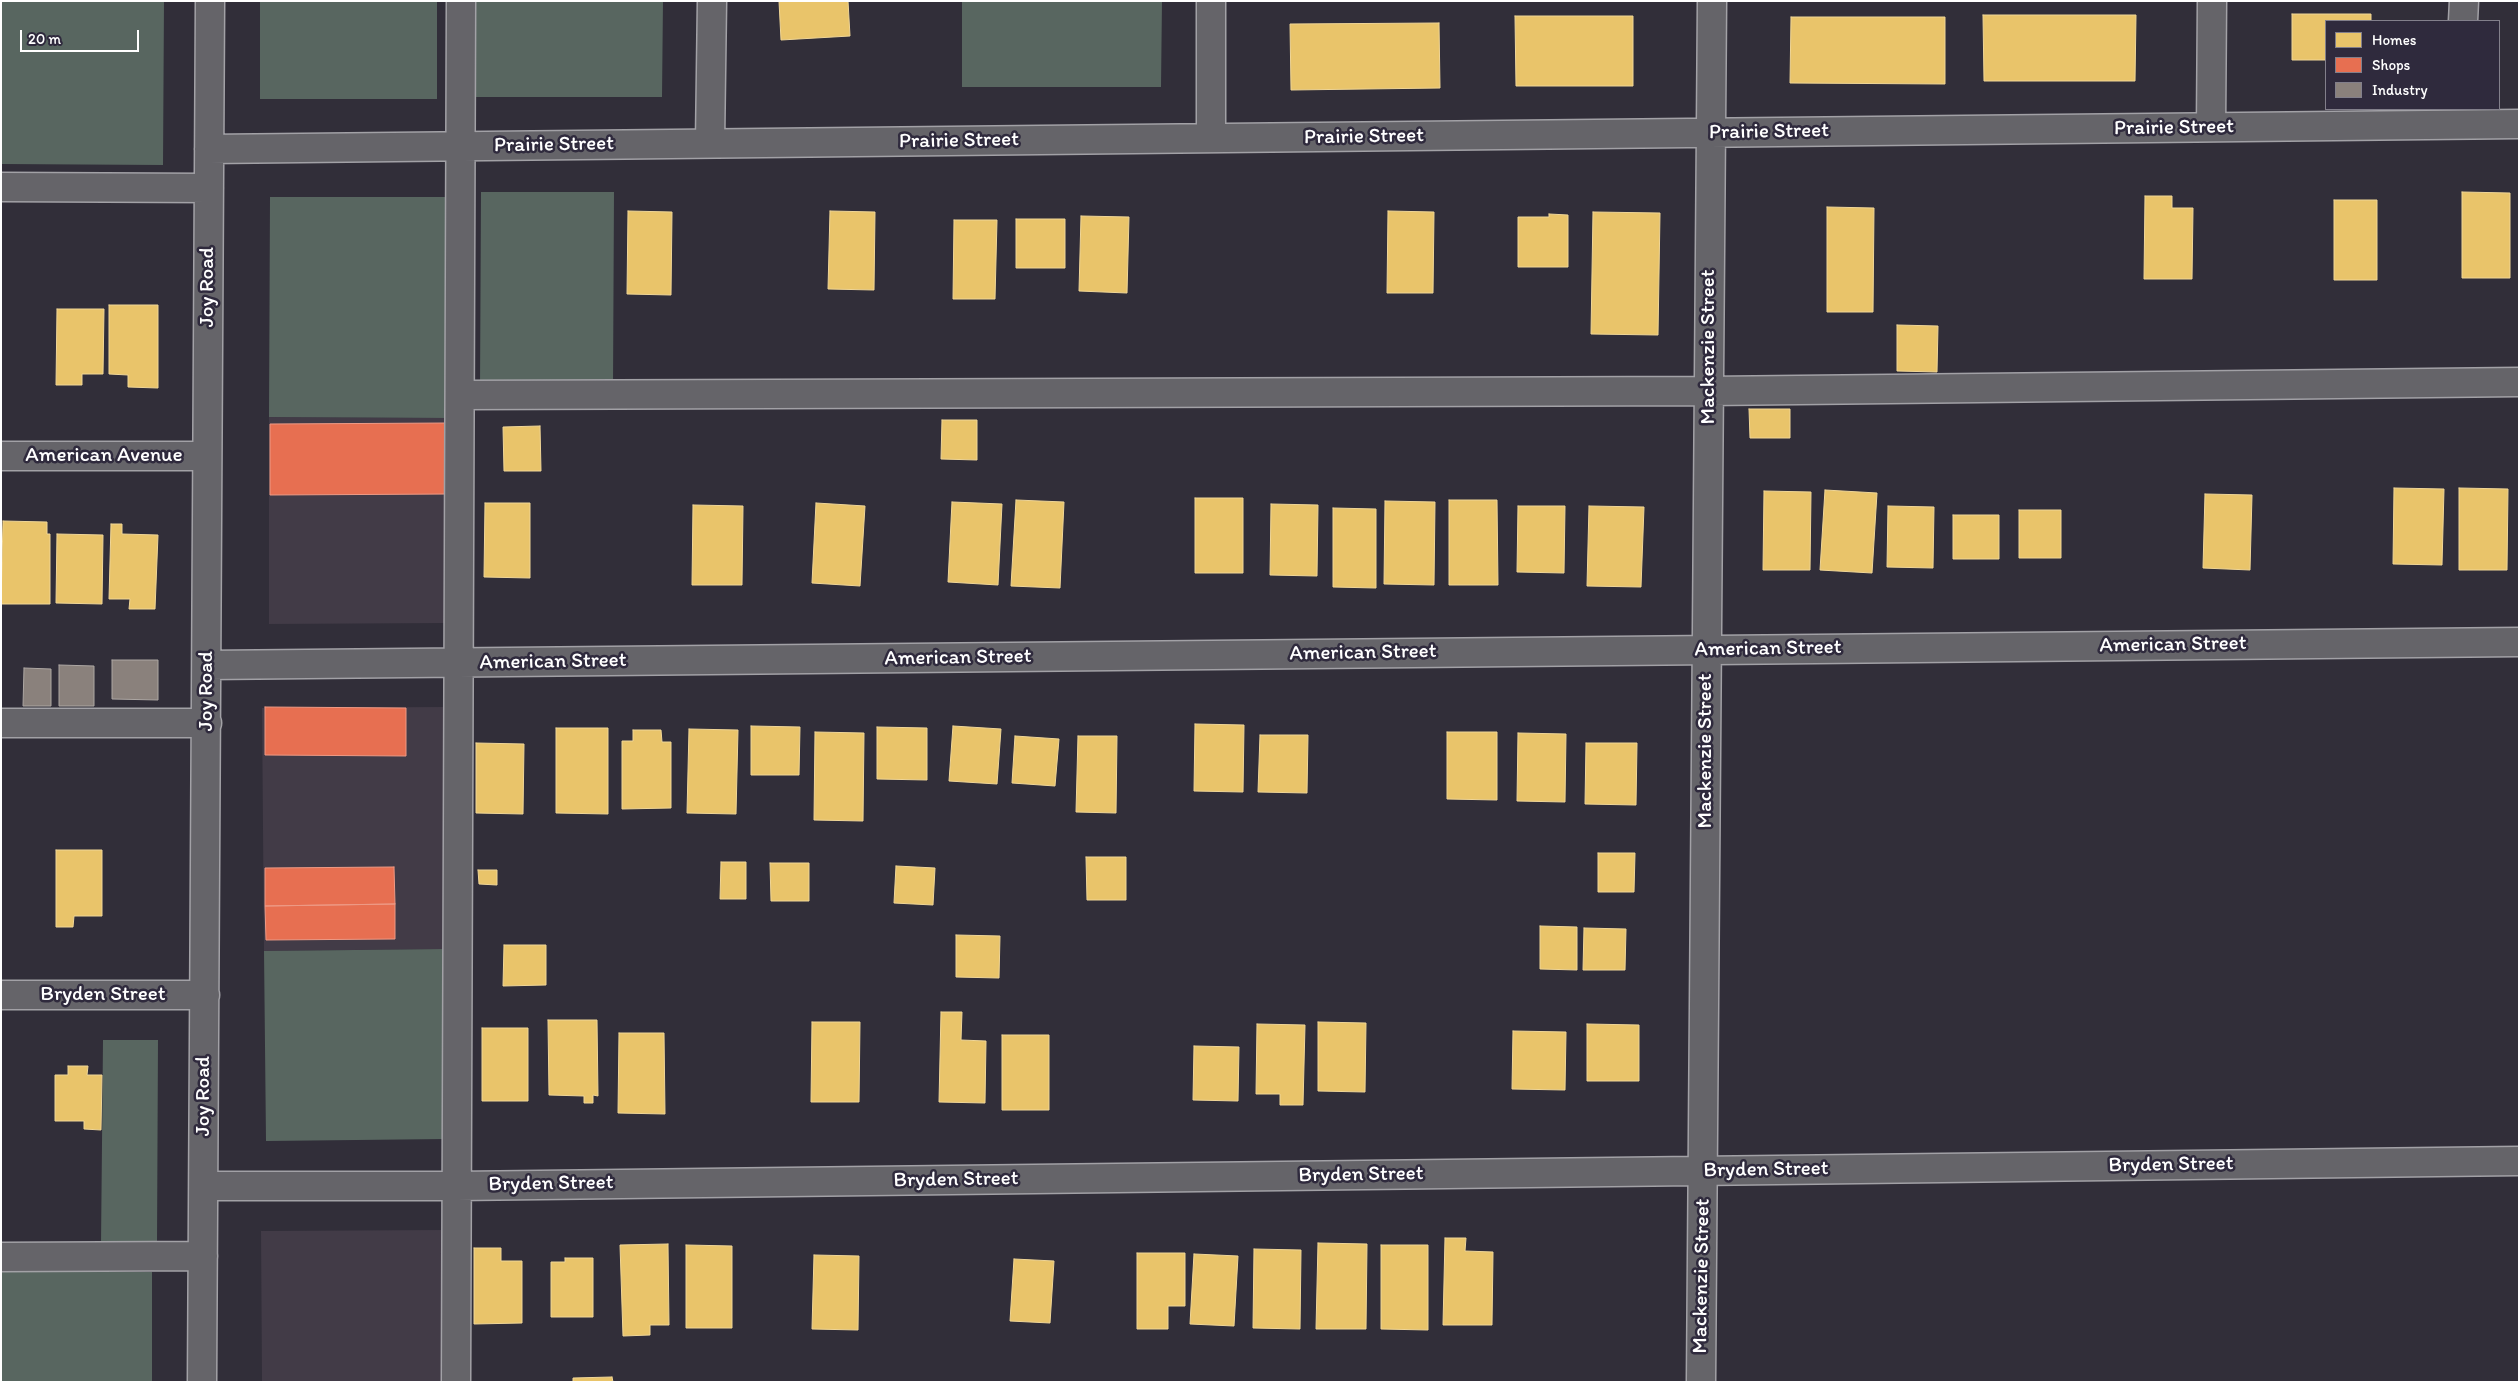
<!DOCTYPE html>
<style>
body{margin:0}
#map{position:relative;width:2520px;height:1383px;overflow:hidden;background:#312e39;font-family:Itim,sans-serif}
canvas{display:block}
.frame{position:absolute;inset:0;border:2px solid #fff;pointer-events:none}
.legend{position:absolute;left:2325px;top:20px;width:175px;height:90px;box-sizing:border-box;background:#2f2a3d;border:1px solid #827f8b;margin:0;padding:6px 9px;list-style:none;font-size:15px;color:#fff}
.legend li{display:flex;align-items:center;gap:10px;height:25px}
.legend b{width:25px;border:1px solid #827f8b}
.scale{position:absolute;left:20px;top:30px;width:119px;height:22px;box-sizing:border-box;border:2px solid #fff;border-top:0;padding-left:6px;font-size:15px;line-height:18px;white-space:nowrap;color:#fff;-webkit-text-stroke:4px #2f2a3d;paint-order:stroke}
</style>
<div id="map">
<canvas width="2520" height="1383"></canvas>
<div class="frame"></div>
<ul class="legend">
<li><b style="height:14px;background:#e9c46a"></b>Homes</li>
<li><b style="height:14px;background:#e76f51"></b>Shops</li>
<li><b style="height:14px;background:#8a817c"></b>Industry</li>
</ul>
<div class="scale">20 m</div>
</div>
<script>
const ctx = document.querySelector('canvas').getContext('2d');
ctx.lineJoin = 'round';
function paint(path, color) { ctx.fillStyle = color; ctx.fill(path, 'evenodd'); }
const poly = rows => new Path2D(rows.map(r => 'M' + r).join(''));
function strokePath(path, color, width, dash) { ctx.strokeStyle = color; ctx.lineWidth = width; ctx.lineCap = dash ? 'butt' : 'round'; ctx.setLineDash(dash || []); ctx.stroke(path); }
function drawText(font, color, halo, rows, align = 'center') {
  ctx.font = font + ' Itim,sans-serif'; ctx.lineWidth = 5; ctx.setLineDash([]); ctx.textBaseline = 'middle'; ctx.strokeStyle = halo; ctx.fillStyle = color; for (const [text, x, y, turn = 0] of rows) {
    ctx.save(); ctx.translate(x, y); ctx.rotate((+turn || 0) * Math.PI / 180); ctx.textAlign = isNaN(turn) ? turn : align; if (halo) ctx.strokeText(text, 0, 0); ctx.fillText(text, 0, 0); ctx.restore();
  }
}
const built = poly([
 [269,417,449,418,450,623,269,624],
 [444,707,445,949,264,951,262,708],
 [441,1230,442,1382,262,1382,261,1231]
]);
const green = poly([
 [1,1,164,1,163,165,1,164],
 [260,1,437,1,437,99,260,99],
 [474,1,663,1,662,97,474,97],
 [962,1,1162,1,1161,87,962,87],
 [481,192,614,192,613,387,480,386],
 [270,197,450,197,449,418,269,417],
 [445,949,447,1139,266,1141,264,951],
 [103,1040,158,1040,157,1244,101,1244],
 [1,1271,152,1272,152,1382,1,1382]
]);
const homes = poly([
 [779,1,848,1,850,36,781,40,779,1],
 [2292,14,2371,14,2371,21,2326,21,2326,60,2292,60,2292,14],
 [1983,15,2136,15,2135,81,1984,81,1983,15],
 [1515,16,1633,16,1633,86,1516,86,1515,16],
 [1791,17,1945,17,1945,84,1790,83,1791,17],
 [1439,23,1440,88,1291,90,1290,24,1439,23],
 [2462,192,2510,193,2510,278,2462,278,2462,192],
 [2145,196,2172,196,2172,208,2193,208,2192,279,2144,279,2145,196],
 [2334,200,2377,200,2377,280,2334,280,2334,200],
 [1827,207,1874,208,1873,312,1827,312,1827,207],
 [628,211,672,212,671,295,627,294,628,211],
 [830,211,875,212,874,290,828,289,830,211],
 [1388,211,1434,212,1433,293,1387,293,1388,211],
 [1593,212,1660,213,1658,335,1591,334,1593,212],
 [1549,214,1568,215,1568,267,1518,267,1518,217,1549,217,1549,214],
 [1081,216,1129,217,1127,293,1079,291,1081,216],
 [1016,219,1065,219,1065,268,1016,268,1016,219],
 [954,220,997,220,995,299,953,299,954,220],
 [109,305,158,305,158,388,128,387,128,375,109,374,109,305],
 [57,309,104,309,103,374,82,374,82,385,56,385,57,309],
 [1897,325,1938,326,1937,372,1897,371,1897,325],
 [1749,409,1790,409,1790,438,1750,438,1749,409],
 [942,420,977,420,977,460,941,459,942,420],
 [540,426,541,471,504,471,503,427,540,426],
 [2394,488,2444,489,2442,565,2393,564,2394,488],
 [2459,488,2508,489,2507,570,2459,570,2459,488],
 [1825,490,1877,493,1872,573,1820,570,1825,490],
 [1764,491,1811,492,1810,570,1763,570,1764,491],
 [2205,494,2252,495,2250,570,2203,568,2205,494],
 [1195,498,1243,498,1243,573,1195,573,1195,498],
 [1016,500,1064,502,1060,588,1011,586,1016,500],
 [1449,500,1497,500,1498,585,1449,585,1449,500],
 [1385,501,1435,502,1434,585,1384,584,1385,501],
 [952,502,1002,504,998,585,948,582,952,502],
 [485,503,530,503,530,578,484,577,485,503],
 [816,503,865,506,860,586,812,583,816,503],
 [1271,504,1318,505,1317,576,1270,575,1271,504],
 [693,505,743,506,742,585,692,585,693,505],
 [1518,506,1565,506,1564,573,1517,572,1518,506],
 [1589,506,1644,507,1641,587,1587,586,1589,506],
 [1888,506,1934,507,1933,568,1887,567,1888,506],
 [1333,508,1376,509,1376,588,1333,587,1333,508],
 [2019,510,2061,510,2061,558,2019,558,2019,510],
 [1953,515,1999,515,1999,559,1953,559,1953,515],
 [3,521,47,522,47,534,50,534,50,604,1,604,3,521],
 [111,524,122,524,122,534,158,535,155,609,129,609,130,599,109,599,111,524],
 [57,534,103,535,102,604,56,603,57,534],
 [1195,724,1244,725,1243,792,1194,791,1195,724],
 [751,726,800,727,799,775,751,775,751,726],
 [953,726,1001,729,997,784,949,781,953,726],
 [877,727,927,728,927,780,877,779,877,727],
 [556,728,608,728,608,814,556,813,556,728],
 [689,729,738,730,736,814,687,813,689,729],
 [633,730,661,730,662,742,671,742,671,808,622,809,622,741,633,741,633,730],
 [815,732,864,733,863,821,814,820,815,732],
 [1447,732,1497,732,1497,800,1447,799,1447,732],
 [1518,733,1566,734,1565,802,1517,801,1518,733],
 [1260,735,1308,735,1307,793,1258,792,1260,735],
 [1015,736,1059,739,1055,786,1012,783,1015,736],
 [1078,736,1117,736,1116,813,1076,812,1078,736],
 [476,743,524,744,523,814,476,813,476,743],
 [1586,743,1637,743,1636,805,1585,804,1586,743],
 [56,850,102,850,102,916,74,916,73,927,56,927,56,850],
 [1598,853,1635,853,1634,892,1598,892,1598,853],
 [1086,857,1126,857,1126,900,1087,900,1086,857],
 [721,862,746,862,746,899,720,899,721,862],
 [770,863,809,863,809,901,771,901,770,863],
 [896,866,935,868,933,905,894,903,896,866],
 [478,870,497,870,497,885,479,884,478,870],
 [1540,926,1577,927,1577,970,1540,969,1540,926],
 [1584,928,1626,929,1625,970,1583,970,1584,928],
 [956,935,1000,936,999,978,956,977,956,935],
 [504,945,546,945,546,985,503,986,504,945],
 [941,1012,962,1012,961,1040,986,1041,985,1103,939,1102,941,1012],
 [548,1020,597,1020,598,1096,593,1095,593,1103,584,1103,584,1096,549,1095,548,1020],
 [812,1022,860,1022,859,1102,811,1102,812,1022],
 [1318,1022,1366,1023,1365,1092,1318,1091,1318,1022],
 [1257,1024,1305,1025,1303,1105,1280,1105,1280,1094,1256,1094,1257,1024],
 [1587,1024,1639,1025,1639,1081,1587,1081,1587,1024],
 [482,1028,528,1028,528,1101,482,1101,482,1028],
 [1513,1031,1566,1032,1565,1090,1512,1089,1513,1031],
 [619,1033,664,1033,665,1114,618,1113,619,1033],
 [1002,1035,1049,1035,1049,1110,1002,1110,1002,1035],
 [1194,1046,1239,1047,1238,1101,1193,1100,1194,1046],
 [68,1066,88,1066,87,1075,102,1075,101,1130,84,1129,84,1121,55,1121,55,1075,68,1075,68,1066],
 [1445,1238,1466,1238,1465,1251,1493,1252,1492,1325,1443,1325,1445,1238],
 [1318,1243,1367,1244,1366,1329,1316,1329,1318,1243],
 [668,1244,669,1325,650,1325,650,1335,623,1336,620,1245,668,1244],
 [686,1245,732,1246,732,1328,686,1328,686,1245],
 [1381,1245,1428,1245,1428,1330,1381,1329,1381,1245],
 [474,1248,501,1248,501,1261,522,1261,522,1323,474,1324,474,1248],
 [1254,1249,1301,1250,1300,1329,1253,1328,1254,1249],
 [1137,1253,1185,1253,1185,1306,1168,1306,1168,1329,1137,1329,1137,1253],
 [1194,1254,1238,1256,1234,1326,1190,1324,1194,1254],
 [814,1255,859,1256,858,1330,812,1329,814,1255],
 [565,1258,593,1258,593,1317,551,1317,551,1262,565,1262,565,1258],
 [1014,1259,1054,1261,1050,1323,1010,1321,1014,1259],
 [612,1377,613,1382,573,1382,573,1378,612,1377]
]);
const shops = poly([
 [449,423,449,494,270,495,270,424,449,423],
 [265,707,406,708,406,756,265,755,265,707],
 [394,867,395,904,265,906,265,868,394,867],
 [395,904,395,939,266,940,265,906,395,904]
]);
const industry = poly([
 [112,660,158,660,158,700,112,699,112,660],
 [59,665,94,666,94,706,59,706,59,665],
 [24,668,51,669,51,706,23,706,24,668]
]);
const minor = poly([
 [2463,21,2464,1],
 [2211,127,2212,1],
 [1211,138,1211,1],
 [710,143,712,1],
 [209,149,2519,124],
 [1,187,209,188],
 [460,395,1709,391,2519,382],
 [1,456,207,456],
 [207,665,2519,642],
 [1,723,207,723],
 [1,995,205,995],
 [204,1186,457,1186,2519,1161],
 [1,1257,203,1256],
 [202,1382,210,1],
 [456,1382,461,1],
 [1701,1382,1712,1]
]);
const streetNames = [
 ["Prairie Street",2174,128,-1],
 ["Prairie Street",1769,132,-1],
 ["Prairie Street",1364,137,-1],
 ["Prairie Street",959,141,-1],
 ["Prairie Street",554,145,-1],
 ["Joy Road",208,287,-90],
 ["Mackenzie Street",1709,347,-90],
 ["American Avenue",104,456],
 ["American Street",2173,645,-1],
 ["American Street",1768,649,-1],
 ["American Street",1363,653,-1],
 ["American Street",958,658,-1],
 ["American Street",553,662,-1],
 ["Joy Road",207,691,-90],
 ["Mackenzie Street",1706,751,-90],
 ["Bryden Street",103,995],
 ["Joy Road",204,1096,-90],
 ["Bryden Street",2171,1165,-1],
 ["Bryden Street",1766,1170,-1],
 ["Bryden Street",1361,1175,-1],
 ["Bryden Street",956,1180,-1],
 ["Bryden Street",551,1184,-1],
 ["Mackenzie Street",1702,1276,-89]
];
paint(built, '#423b47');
paint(green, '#586660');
paint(homes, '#e9c46a');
strokePath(homes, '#f0d697', 1);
paint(shops, '#e76f51');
strokePath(shops, '#ee9a85', 1);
paint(industry, '#8a817c');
strokePath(industry, '#ada7a3', 1);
strokePath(minor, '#a2a1a6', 31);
strokePath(minor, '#656469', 28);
drawText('21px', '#fff', '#2f2a3d', streetNames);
</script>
